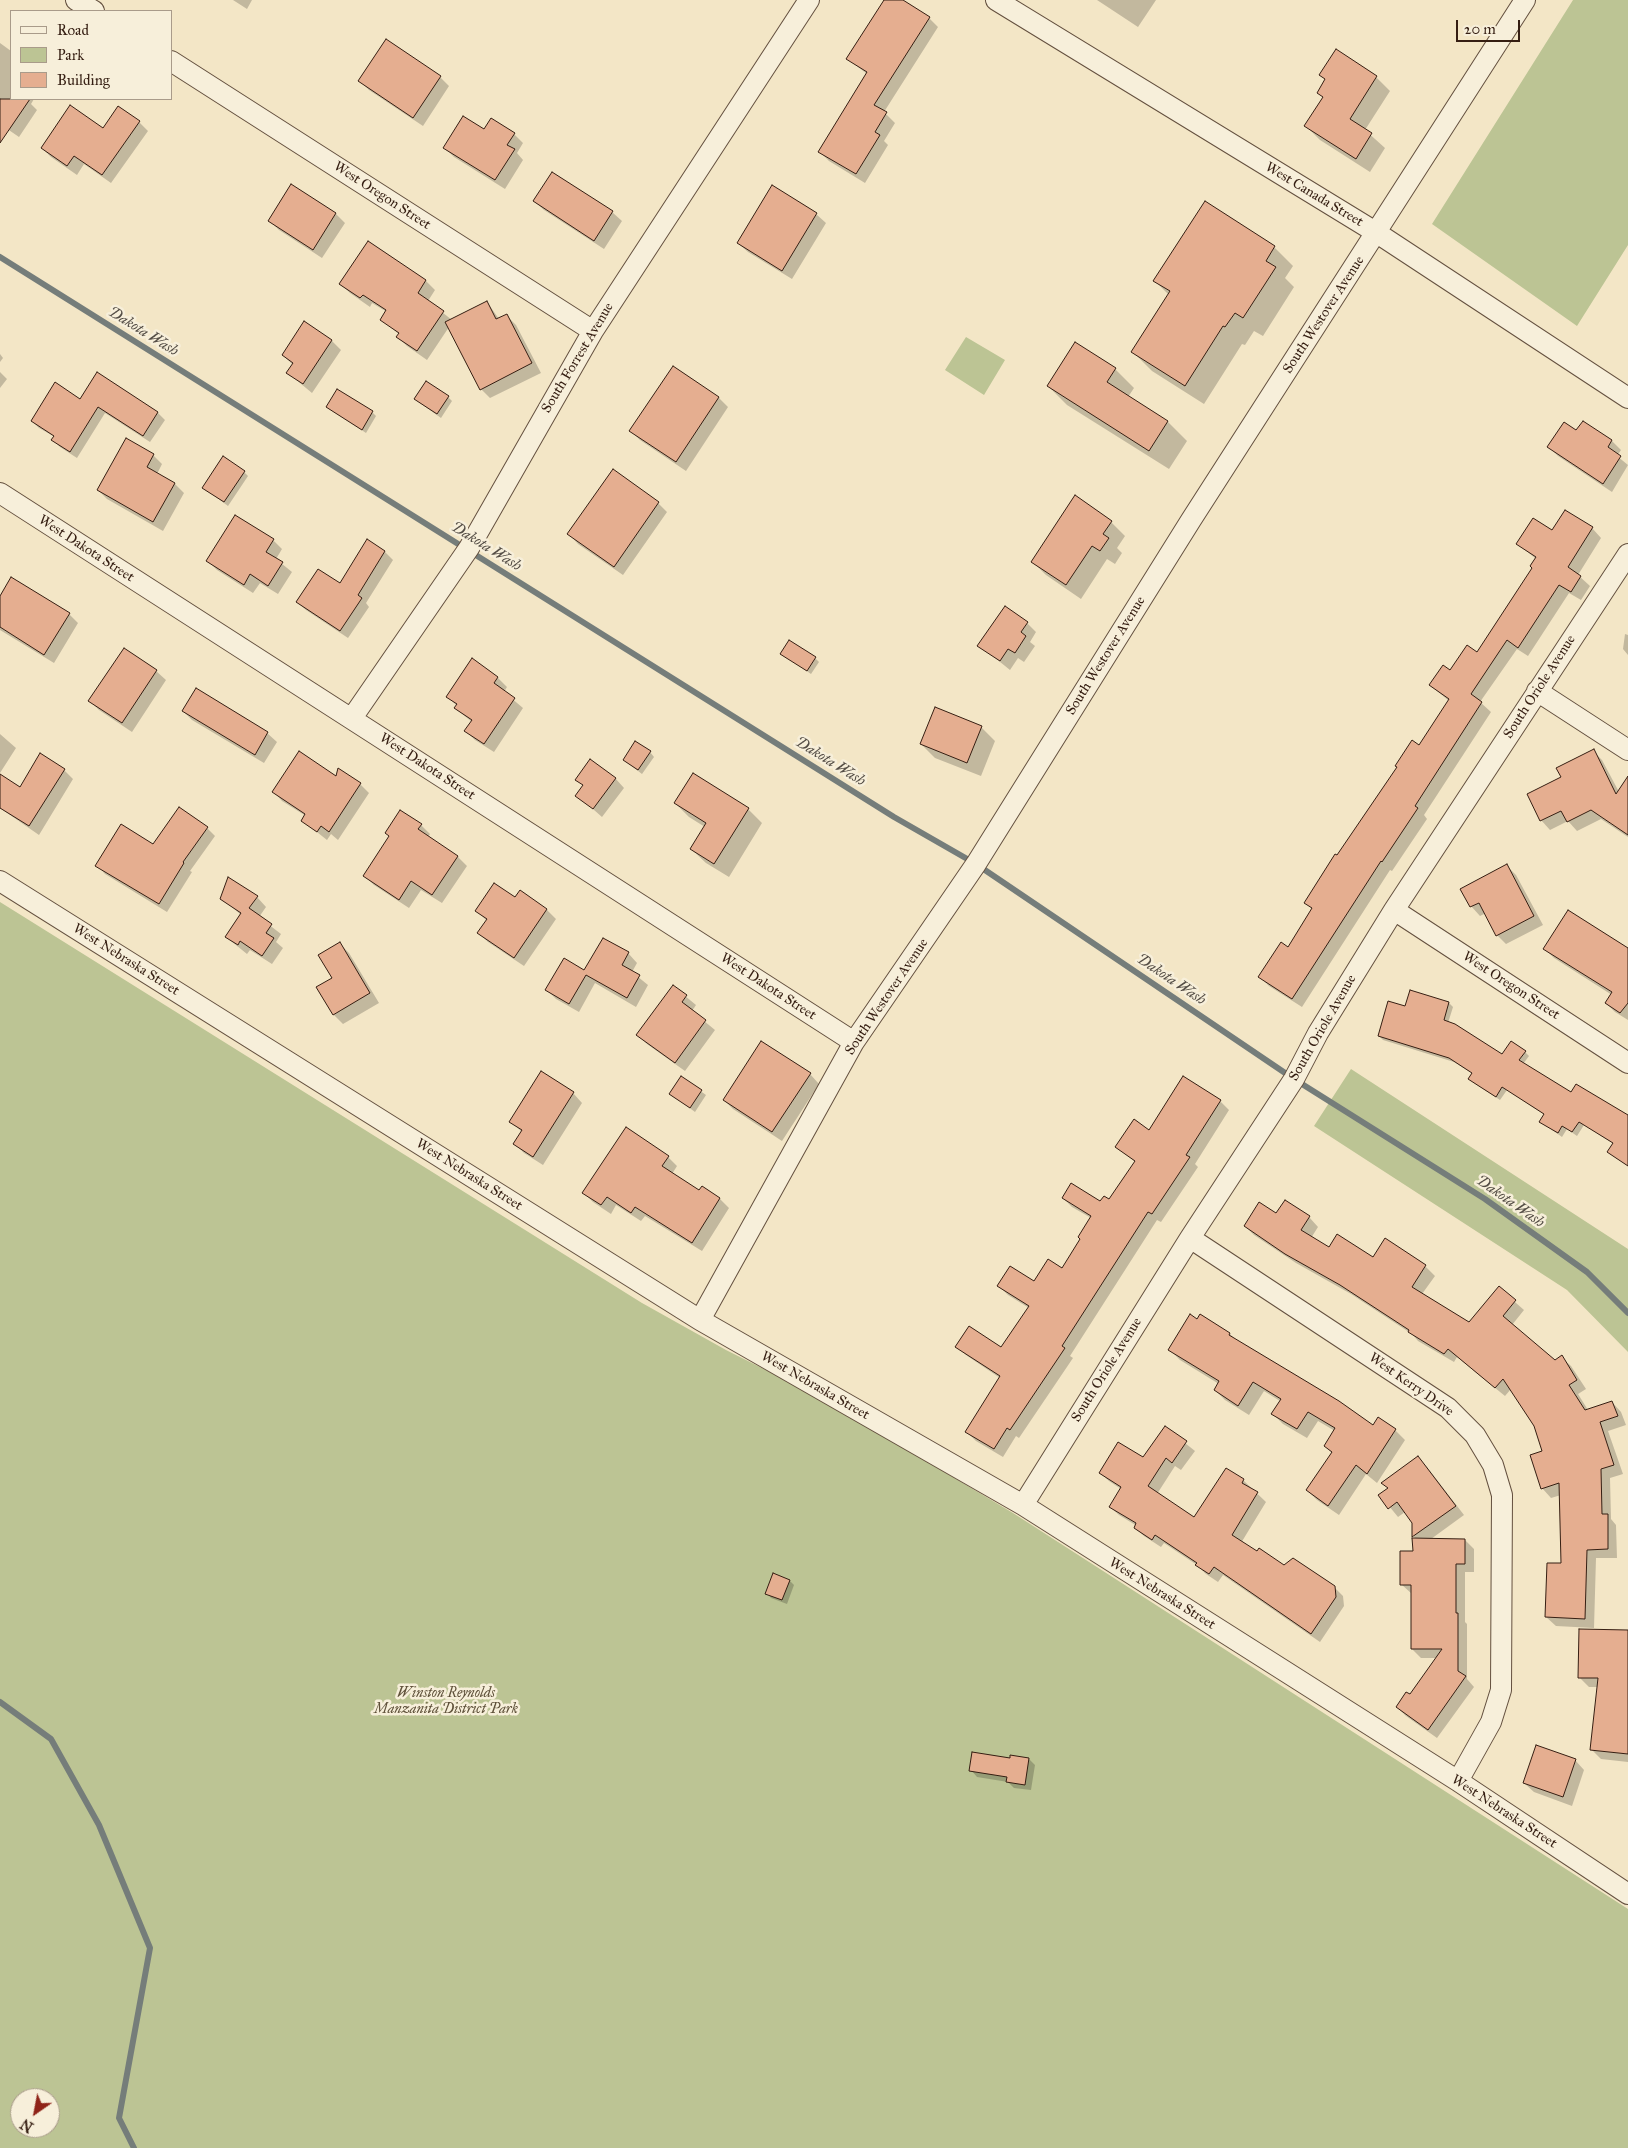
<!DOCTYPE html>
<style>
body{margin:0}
#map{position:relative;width:1628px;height:2148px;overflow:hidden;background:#f3e6c6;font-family:"IM FELL Great Primer",serif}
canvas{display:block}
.legend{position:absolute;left:10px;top:10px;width:162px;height:90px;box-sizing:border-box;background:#f7efda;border:1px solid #a99b8a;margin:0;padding:6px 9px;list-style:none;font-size:15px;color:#351e12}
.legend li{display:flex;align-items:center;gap:10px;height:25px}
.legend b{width:25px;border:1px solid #a99b8a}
.north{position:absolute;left:10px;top:2088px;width:50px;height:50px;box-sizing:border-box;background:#f7efda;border:1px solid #a99b8a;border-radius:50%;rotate:213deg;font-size:14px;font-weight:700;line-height:20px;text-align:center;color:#351e12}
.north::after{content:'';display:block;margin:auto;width:18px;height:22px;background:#8f2418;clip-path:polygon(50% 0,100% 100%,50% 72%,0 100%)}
.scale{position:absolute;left:1456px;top:20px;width:64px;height:22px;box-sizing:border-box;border:2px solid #351e12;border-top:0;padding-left:6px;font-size:15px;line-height:18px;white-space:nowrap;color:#351e12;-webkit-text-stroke:4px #f7efda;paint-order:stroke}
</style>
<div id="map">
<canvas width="1628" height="2148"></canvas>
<ul class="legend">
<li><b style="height:6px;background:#f7efda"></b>Road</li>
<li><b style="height:14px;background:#bcc494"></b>Park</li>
<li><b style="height:14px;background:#e5ae90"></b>Building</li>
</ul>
<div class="north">N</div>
<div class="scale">20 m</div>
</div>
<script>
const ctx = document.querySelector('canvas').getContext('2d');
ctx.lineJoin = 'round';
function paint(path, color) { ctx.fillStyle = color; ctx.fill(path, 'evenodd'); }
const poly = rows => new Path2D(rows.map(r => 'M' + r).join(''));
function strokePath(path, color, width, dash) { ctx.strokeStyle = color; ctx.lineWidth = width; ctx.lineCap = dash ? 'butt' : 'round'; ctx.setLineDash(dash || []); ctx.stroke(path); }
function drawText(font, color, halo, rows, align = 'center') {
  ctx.font = font + ' "IM FELL Great Primer",serif'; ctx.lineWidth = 5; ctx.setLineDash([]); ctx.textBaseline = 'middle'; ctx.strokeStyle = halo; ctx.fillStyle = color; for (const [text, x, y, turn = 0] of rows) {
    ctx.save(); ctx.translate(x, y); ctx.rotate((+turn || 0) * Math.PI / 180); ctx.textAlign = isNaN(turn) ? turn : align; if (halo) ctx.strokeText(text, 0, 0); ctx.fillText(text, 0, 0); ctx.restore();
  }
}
const green = poly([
 [1573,0,1628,0,1628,245,1577,326,1432,224],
 [966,337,1005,360,984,395,945,370],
 [0,902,642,1303,726,1350,814,1394,1013,1513,1628,1909,1628,2148,0,2148],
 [20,2098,50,2098,50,2128,20,2128],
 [1351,1069,1628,1249,1628,1352,1567,1290,1314,1126]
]);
const shadow = poly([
 [233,0,252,0,247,9],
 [885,0,901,0,929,18,938,27,884,112,895,123,884,141,888,145,865,183,829,161,820,152,867,74,848,59],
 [1097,0,1156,0,1138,27],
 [0,43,11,51,11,99,34,99,31,104,37,110,19,137,0,124],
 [440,77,449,86,423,126,369,90,360,81],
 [1376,77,1390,91,1365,130,1385,148,1370,172,1320,140,1306,126,1324,98,1318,93,1326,80],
 [139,122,148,131,111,183,84,164,77,175,51,157,42,148,103,130],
 [485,131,514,134,523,143,517,153,523,160,505,189,454,157,445,148],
 [552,173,612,212,622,221,604,249,544,210,534,201],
 [292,186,336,214,345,223,322,258,279,230,270,221],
 [772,187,816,214,826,223,792,279,748,252,738,243],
 [368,243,426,281,435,290,428,301,452,320,487,302,499,319,506,315,516,325,541,373,490,398,481,389,449,327,427,360,407,346,398,337,400,335,382,320,387,312,372,303,370,307,350,293,341,284],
 [1274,247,1293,266,1285,278,1294,287,1263,336,1254,331,1245,345,1242,344,1204,404,1152,371,1133,352,1169,295,1155,281],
 [305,323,332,341,341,350,312,393,288,373,293,365,283,355],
 [0,354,3,358,0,362],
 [1115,369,1134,388,1128,397,1168,422,1187,441,1169,469,1067,405,1048,386],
 [0,372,7,379,0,388],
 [98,374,158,413,165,420,150,442,105,413,77,458,60,447,53,440,55,437,39,428,32,421,81,401],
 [448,397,452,401,441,418,420,403],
 [719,398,728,407,686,471,640,440,631,431],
 [327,407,372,412,376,416,366,433],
 [1583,422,1612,441,1621,450,1617,456,1628,465,1612,492,1558,456,1549,447,1577,432],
 [153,455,162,464,157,474,175,484,184,493,163,531,107,499,98,490],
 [244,472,248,476,228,506,204,488],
 [658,503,667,512,623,575,578,544,569,534],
 [1111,522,1125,536,1117,548,1122,553,1115,564,1107,559,1081,599,1046,575,1032,561],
 [1592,528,1601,538,1578,575,1590,586,1581,600,1569,593,1528,656,1517,649,1480,702,1491,712,1424,815,1427,819,1392,871,1390,870,1302,1007,1269,986,1260,977,1288,949,1313,910,1306,903,1419,746,1449,701,1430,685,1478,653,1534,568,1536,559,1518,544,1553,532],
 [273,540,282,549,276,559,292,572,278,594,260,583,253,593,217,570,208,561],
 [367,541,385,552,393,560,366,603,369,607,348,638,306,610,297,602,340,585],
 [0,598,69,614,78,623,54,663,0,630],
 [1027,623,1036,632,1030,642,1035,646,1024,662,1018,658,1010,670,979,645],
 [1625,634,1628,635,1628,655,1623,649],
 [124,650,156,671,166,680,132,732,99,710,90,701],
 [782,654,815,658,819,662,811,674],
 [498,678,507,687,504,692,523,708,494,752,475,740,466,731,472,722,455,708,457,706,447,696],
 [183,711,267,733,277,742,264,763,192,720],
 [981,727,995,741,981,776,935,758,921,744],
 [0,734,16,748,0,773],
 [1593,751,1602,760,1619,792,1628,789,1628,837,1601,819,1577,831,1568,821,1550,830,1541,820,1528,795,1563,778],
 [650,752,654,757,642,774,624,760],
 [64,770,73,779,39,835,0,808,0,799],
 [339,770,360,784,369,793,338,840,331,834,327,840,303,821,306,816,282,801,273,791,337,778],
 [615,778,624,788,602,817,577,795,584,786,577,780],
 [675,803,748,809,762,823,729,877,706,863,691,849,705,827,689,817],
 [421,825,430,834,428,837,458,857,467,866,442,903,421,890,409,908,374,885,364,875],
 [207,828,215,836,190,871,192,872,167,912,105,874,97,865],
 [1507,866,1516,875,1543,925,1506,944,1497,935,1486,913,1480,916,1471,906],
 [520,892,547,910,556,919,524,966,488,942,479,933,487,921,477,911,515,898],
 [257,897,266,907,259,917,281,934,276,942,283,948,272,964,250,950,247,954,226,937,241,915,222,898],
 [340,944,349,953,379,1003,343,1024,334,1015,318,987,333,978],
 [1545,949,1628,960,1628,1020,1615,1012,1606,1003,1612,995,1554,958],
 [628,953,637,963,632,972,648,985,636,1007,595,983,579,1012,556,999,547,990],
 [673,986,696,1005,692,1011,715,1030,685,1071,647,1044,638,1035],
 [1449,1003,1453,1007,1448,1023,1503,1056,1525,1052,1529,1056,1523,1064,1571,1094,1628,1117,1628,1166,1609,1152,1614,1144,1584,1125,1577,1136,1567,1129,1562,1137,1541,1122,1545,1115,1507,1090,1500,1100,1474,1083,1470,1079,1473,1074,1454,1062,1383,1040,1379,1036,1406,1008],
 [542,1073,573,1093,582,1103,543,1165,524,1153,515,1144,522,1132,511,1122],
 [810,1074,819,1084,782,1141,733,1109,724,1100],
 [682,1078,706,1095,695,1112,671,1094],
 [1220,1101,1229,1110,1195,1164,1198,1167,1161,1222,1157,1220,1070,1356,1073,1358,1019,1438,1016,1436,1003,1457,976,1441,967,1432,1000,1378,966,1355,957,1347,1001,1348,1029,1308,1008,1295,999,1286,1034,1282,1062,1270,1082,1239,1091,1218,1072,1207,1063,1198,1101,1203,1109,1201,1135,1162,1117,1147],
 [626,1129,668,1157,677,1166,672,1174,700,1191,702,1188,720,1199,729,1208,702,1251,645,1216,641,1221,616,1205,611,1214,593,1202,584,1193],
 [1276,1215,1309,1217,1318,1227,1311,1238,1329,1249,1373,1259,1385,1240,1425,1266,1435,1276,1422,1294,1470,1323,1499,1288,1524,1310,1512,1325,1554,1362,1561,1357,1571,1366,1586,1389,1578,1394,1588,1410,1612,1402,1621,1412,1626,1425,1608,1431,1623,1474,1610,1478,1611,1519,1616,1525,1617,1558,1596,1558,1594,1628,1556,1626,1546,1617,1562,1565,1561,1495,1551,1498,1542,1488,1544,1452,1535,1426,1511,1389,1505,1396,1457,1357,1454,1362,1418,1341,1412,1334,1351,1294,1296,1263,1254,1235,1245,1226],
 [1230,1334,1237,1341,1373,1427,1395,1430,1405,1440,1377,1483,1366,1474,1339,1515,1317,1500,1307,1490,1332,1453,1325,1446,1335,1431,1318,1421,1307,1438,1283,1424,1273,1414,1280,1401,1264,1391,1249,1415,1225,1400,1215,1390,1219,1384,1180,1360,1170,1350],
 [1165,1427,1195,1451,1181,1470,1175,1466,1157,1494,1195,1519,1227,1469,1243,1480,1266,1502,1241,1543,1284,1566,1334,1587,1343,1596,1344,1606,1320,1642,1223,1575,1218,1582,1206,1574,1197,1565,1164,1543,1161,1547,1144,1536,1135,1528,1137,1526,1119,1515,1110,1507,1121,1489,1109,1481,1100,1473,1143,1459],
 [1418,1458,1427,1467,1464,1515,1431,1539,1465,1540,1474,1549,1474,1572,1465,1572,1465,1622,1467,1624,1467,1679,1474,1687,1437,1738,1406,1716,1397,1707,1410,1696,1437,1658,1421,1658,1412,1649,1412,1594,1401,1584,1414,1552,1416,1539,1414,1537,1414,1523,1405,1512,1398,1517,1380,1495,1389,1489,1383,1483],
 [790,1581,794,1585,787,1604,771,1598,767,1593],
 [1628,1631,1628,1762,1601,1759,1592,1750,1598,1687,1589,1687,1579,1677],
 [1011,1759,1029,1759,1035,1765,1031,1790,1014,1788,1008,1782,977,1777,971,1770],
 [1575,1760,1584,1770,1572,1806,1534,1792,1524,1783]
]);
const stream = poly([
 [0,257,894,817,976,864,1294,1079,1485,1199,1587,1272,1628,1313],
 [0,1702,51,1739,99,1825,150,1948,119,2118,134,2148]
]);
const building = poly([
 [884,0,903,0,930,17,874,105,887,112,875,132,880,135,856,174,818,152,867,72,846,59,884,0],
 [386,39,441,76,413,118,358,81,386,39],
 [1336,49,1377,76,1350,119,1372,133,1356,159,1304,126,1323,97,1317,93,1325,79,1319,75,1336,49],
 [0,99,30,99,0,143,0,99],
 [70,105,103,128,118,106,140,121,102,175,74,156,67,166,41,148,70,105],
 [463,116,484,129,491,118,515,133,507,145,515,149,495,180,443,148,463,116],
 [552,172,613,211,594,241,533,201,552,172],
 [291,184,336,213,313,250,268,221,291,184],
 [772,185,817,213,782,271,737,243,772,185],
 [1205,201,1275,246,1266,261,1276,267,1243,318,1235,313,1225,327,1223,326,1185,386,1131,352,1170,291,1153,281,1205,201],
 [368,241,426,280,418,293,444,311,417,351,396,337,399,333,380,320,386,310,363,295,360,298,339,284,368,241],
 [487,301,496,319,507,314,532,363,480,390,445,322,487,301],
 [304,321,332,340,303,384,286,373,293,363,282,355,304,321],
 [1075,342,1116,368,1107,382,1168,421,1149,451,1047,386,1075,342],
 [673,366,719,397,676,462,629,431,673,366],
 [97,372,158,412,143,436,98,407,70,452,51,440,54,436,31,421,55,382,80,399,97,372],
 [426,381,449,396,437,414,414,399,426,381],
 [337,389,373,411,362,430,326,407,337,389],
 [1583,421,1612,440,1608,447,1621,456,1603,484,1547,447,1564,422,1576,430,1583,421],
 [126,438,154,454,147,467,175,483,153,522,97,490,126,438],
 [223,456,245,471,224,502,202,488,223,456],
 [613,469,659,502,614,567,567,534,613,469],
 [1075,495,1112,521,1103,534,1109,538,1100,551,1092,546,1066,585,1031,562,1075,495],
 [1565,510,1593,527,1568,567,1581,576,1571,592,1559,585,1518,648,1507,640,1471,694,1482,702,1415,806,1418,808,1382,862,1381,861,1292,999,1258,977,1281,942,1288,947,1312,908,1304,903,1335,854,1337,855,1397,767,1395,766,1412,740,1419,745,1449,699,1429,685,1443,665,1450,670,1467,645,1477,652,1532,568,1530,566,1536,557,1516,544,1533,518,1552,530,1565,510],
 [235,515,274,539,266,552,283,562,268,586,250,574,244,585,206,561,235,515],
 [367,539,385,551,358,595,362,598,340,631,296,602,318,569,340,583,367,539],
 [11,577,70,613,44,655,0,627,0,596,11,577],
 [1005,606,1028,622,1021,632,1026,636,1015,653,1008,649,1000,661,977,646,1005,606],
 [789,640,816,657,807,671,780,654,789,640],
 [124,648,157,670,122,723,88,701,124,648],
 [472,658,498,677,494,683,515,698,484,744,464,731,472,720,454,708,457,704,446,697,472,658],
 [196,688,268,732,255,755,182,711,196,688],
 [935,707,982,726,967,763,920,744,935,707],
 [635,741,651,751,638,770,623,760,635,741],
 [1594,749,1616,794,1628,776,1628,835,1591,810,1567,822,1561,811,1540,821,1527,794,1561,777,1556,768,1594,749],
 [299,751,336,776,338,768,361,783,329,832,321,826,317,832,301,821,305,814,272,792,299,751],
 [40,753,65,769,29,826,0,808,0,774,20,787,40,753],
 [590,759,616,778,593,809,575,796,583,785,575,780,590,759],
 [693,773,749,808,714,864,690,849,706,823,674,803,693,773],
 [179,807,208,827,183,862,184,863,159,904,95,866,121,824,153,844,179,807],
 [400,810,422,824,418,829,458,856,432,895,411,881,399,900,363,876,389,836,385,833,400,810],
 [1507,864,1534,916,1496,936,1479,903,1470,907,1460,889,1507,864],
 [228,877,258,896,249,908,272,924,266,933,274,938,262,956,240,941,238,945,225,937,241,913,220,899,228,877],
 [494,883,515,897,520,890,547,909,514,958,477,933,487,919,475,911,494,883],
 [1568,910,1628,948,1628,1003,1620,1013,1605,1003,1612,992,1543,949,1568,910],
 [603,938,629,952,622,965,640,975,627,998,586,975,569,1004,545,990,564,958,584,970,603,938],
 [340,942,370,993,333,1015,316,987,332,978,318,955,340,942],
 [673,985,687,995,682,1002,706,1020,675,1063,636,1035,673,985],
 [1410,990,1449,1002,1444,1020,1455,1024,1502,1054,1511,1041,1526,1051,1519,1060,1571,1092,1576,1084,1628,1115,1628,1166,1607,1152,1613,1143,1579,1122,1572,1132,1562,1126,1558,1133,1539,1122,1544,1114,1502,1087,1496,1097,1468,1079,1472,1073,1449,1058,1378,1036,1388,1001,1405,1006,1410,990],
 [761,1041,811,1073,772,1132,723,1100,761,1041],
 [541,1071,574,1092,533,1157,513,1144,522,1130,509,1122,541,1071],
 [681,1076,702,1090,690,1108,669,1094,681,1076],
 [1183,1076,1221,1100,1186,1155,1190,1157,1152,1214,1148,1212,1062,1346,1065,1348,1010,1430,1007,1428,994,1449,965,1432,1000,1376,955,1347,969,1326,1001,1347,1029,1306,997,1286,1010,1266,1034,1281,1048,1259,1062,1268,1080,1239,1078,1237,1091,1216,1062,1198,1071,1183,1100,1201,1104,1196,1109,1199,1135,1161,1115,1147,1134,1119,1149,1130,1183,1076],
 [626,1127,669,1156,662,1166,699,1190,702,1186,720,1198,692,1243,635,1207,631,1213,607,1197,601,1205,582,1193,626,1127],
 [1285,1200,1310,1216,1301,1230,1329,1247,1337,1234,1373,1257,1385,1238,1426,1265,1412,1287,1469,1322,1499,1286,1516,1300,1503,1316,1555,1360,1562,1355,1577,1380,1569,1385,1585,1410,1612,1401,1618,1416,1600,1422,1614,1465,1601,1469,1602,1514,1608,1514,1608,1549,1587,1550,1585,1619,1545,1617,1547,1563,1561,1563,1559,1483,1541,1489,1530,1455,1542,1451,1534,1426,1503,1379,1495,1388,1448,1349,1444,1354,1408,1332,1409,1330,1340,1285,1285,1254,1244,1226,1259,1202,1276,1213,1285,1200],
 [1190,1314,1197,1319,1200,1314,1230,1333,1229,1335,1339,1401,1373,1425,1378,1417,1396,1429,1367,1474,1356,1465,1328,1506,1306,1490,1332,1452,1324,1446,1335,1428,1308,1412,1297,1429,1271,1414,1281,1399,1253,1382,1238,1406,1214,1390,1219,1381,1168,1350,1190,1314],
 [1165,1426,1187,1441,1172,1463,1166,1458,1148,1486,1194,1517,1226,1468,1244,1479,1242,1483,1258,1492,1232,1535,1257,1551,1259,1548,1284,1565,1293,1558,1335,1586,1336,1597,1311,1634,1214,1567,1209,1574,1195,1565,1197,1563,1155,1535,1152,1540,1134,1528,1136,1523,1109,1507,1121,1487,1099,1473,1118,1442,1143,1457,1165,1426],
 [1418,1456,1456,1506,1412,1537,1412,1523,1397,1502,1388,1509,1378,1495,1388,1488,1381,1483,1418,1456],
 [1412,1538,1465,1539,1465,1564,1456,1564,1456,1613,1458,1613,1458,1671,1466,1676,1428,1730,1396,1707,1406,1692,1410,1694,1442,1649,1411,1649,1411,1585,1400,1585,1400,1551,1413,1551,1412,1538],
 [773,1573,790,1580,782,1600,765,1594,773,1573],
 [1579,1629,1628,1630,1628,1754,1590,1750,1598,1678,1578,1678,1579,1629],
 [1536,1745,1576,1759,1563,1797,1523,1783,1536,1745],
 [972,1752,1010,1758,1010,1755,1029,1758,1025,1785,1006,1782,1007,1777,969,1771,972,1752]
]);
const minor = poly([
 [76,0,94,11],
 [996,0,1377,233,1628,398],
 [171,61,593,331],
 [0,493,854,1042],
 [1537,691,1628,750],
 [352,718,469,548,593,331,809,0],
 [0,881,700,1320,1023,1505,1458,1781,1628,1894],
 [1394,910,1628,1063],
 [1190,1238,1448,1408,1475,1435,1493,1465,1502,1495,1501,1690,1491,1722,1458,1781],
 [700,1320,854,1042,976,864,1191,520,1525,0],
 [1023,1505,1190,1238,1294,1079,1318,1033,1394,910,1628,554]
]);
const streetNames = [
 ["West Canada Street",1314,195,31],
 ["West Oregon Street",382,196,33],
 ["South Westover Avenue",1324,315,-57],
 ["South Forrest Avenue",578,358,-59],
 ["West Dakota Street",86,549,33],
 ["South Westover Avenue",1106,656,-58],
 ["South Oriole Avenue",1540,687,-57],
 ["West Dakota Street",427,767,33],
 ["West Nebraska Street",126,960,32],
 ["West Oregon Street",1511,986,33],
 ["West Dakota Street",768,987,33],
 ["South Westover Avenue",887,997,-56],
 ["South Oriole Avenue",1323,1028,-60],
 ["West Nebraska Street",469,1175,32],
 ["South Oriole Avenue",1107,1370,-58],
 ["West Kerry Drive",1411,1385,35],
 ["West Nebraska Street",815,1386,30],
 ["West Nebraska Street",1162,1594,32],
 ["West Nebraska Street",1504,1812,33]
];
const parkNames = [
 ["Winston Reynolds",446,1694],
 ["Manzanita District Park",446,1710]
];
const waterNames = [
 ["Dakota Wash",143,332,32],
 ["Dakota Wash",486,547,32],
 ["Dakota Wash",830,762,32],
 ["Dakota Wash",1171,980,34],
 ["Dakota Wash",1510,1202,35]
];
paint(green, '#bcc494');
paint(shadow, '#0003');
strokePath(stream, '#757d7a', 6);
paint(building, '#e5ae90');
strokePath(building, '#351e12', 1);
strokePath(minor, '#64503f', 22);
strokePath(minor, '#f7efda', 20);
drawText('14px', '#351e12', '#f7efda', streetNames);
drawText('italic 14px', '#5e5039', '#f7efda', parkNames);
drawText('italic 15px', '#554e46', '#f7efda', waterNames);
</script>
